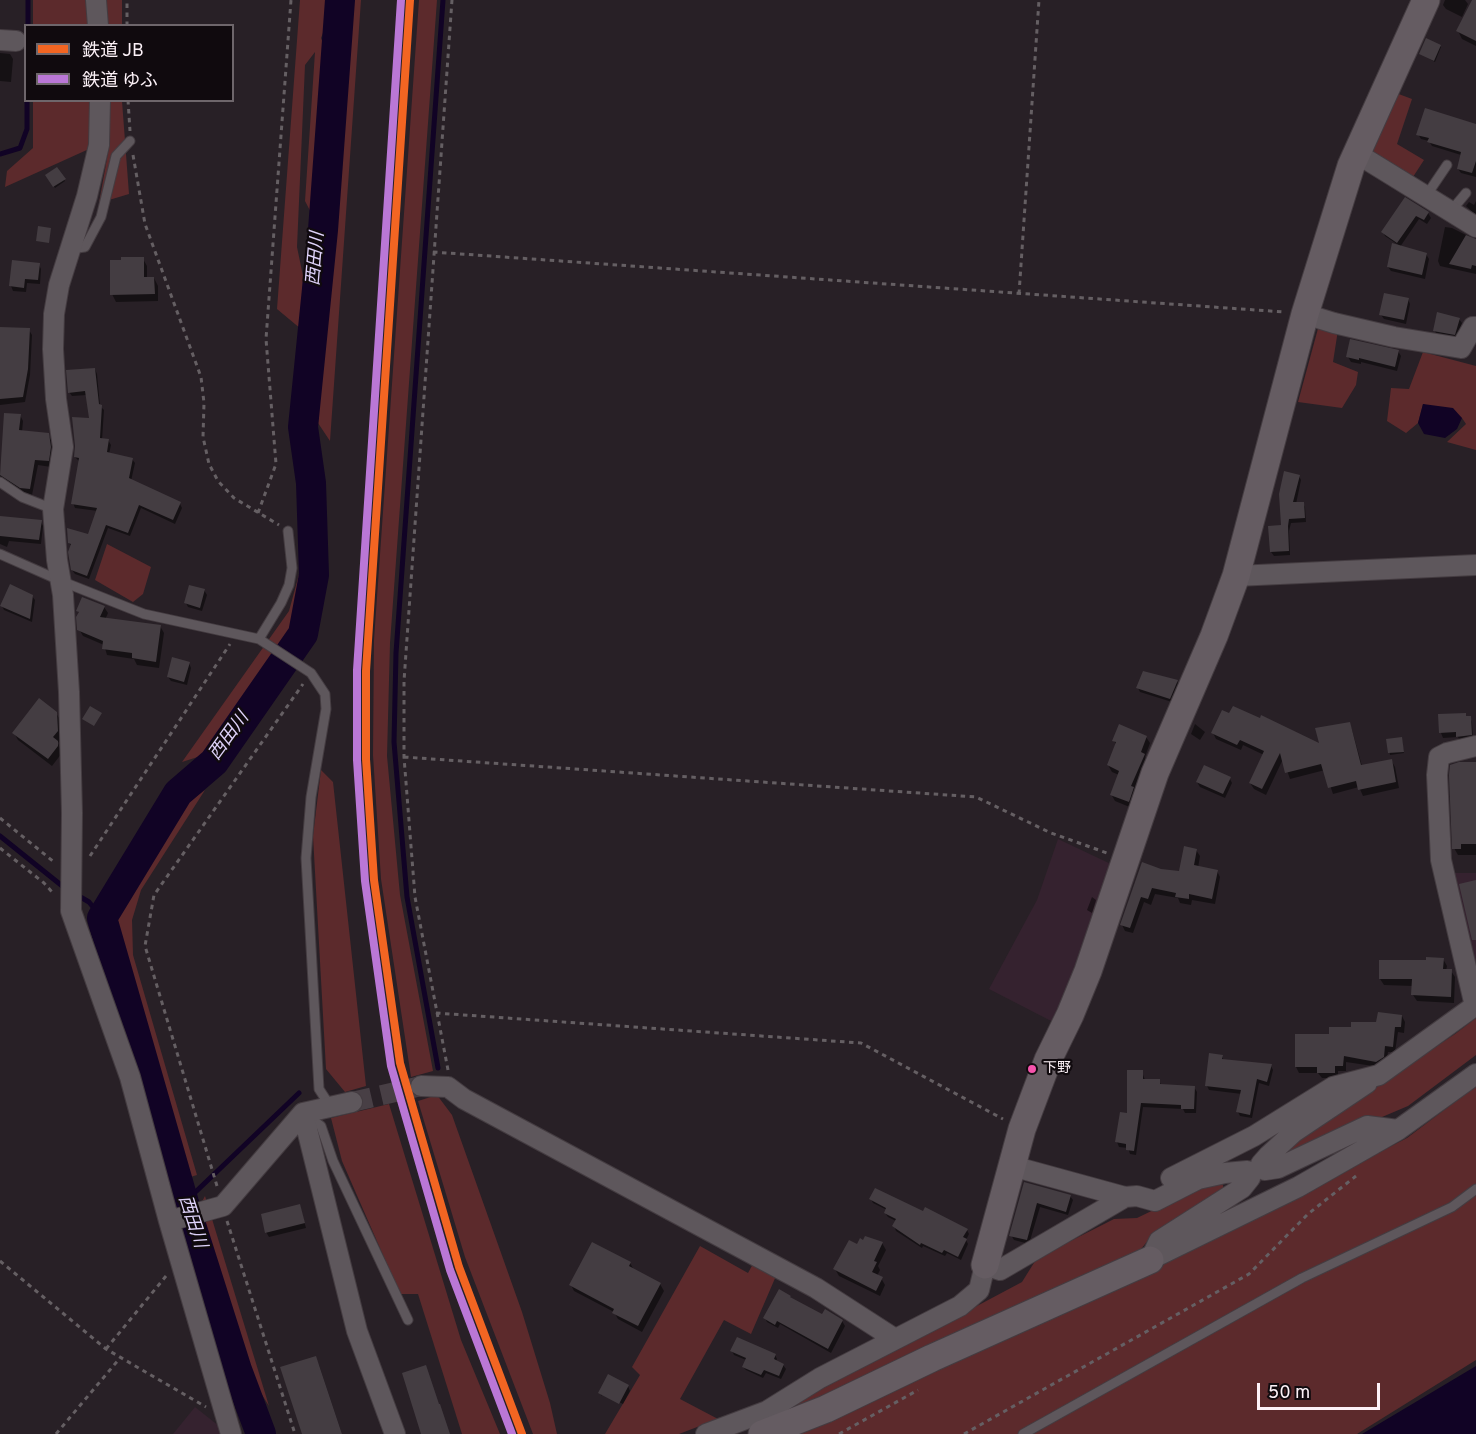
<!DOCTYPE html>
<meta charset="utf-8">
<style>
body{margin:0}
#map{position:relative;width:1476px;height:1434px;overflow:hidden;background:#282026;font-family:Overpass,"Noto Sans JP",sans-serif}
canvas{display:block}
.legend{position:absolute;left:24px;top:24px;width:210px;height:78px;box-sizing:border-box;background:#100a0e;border:2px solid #6e666b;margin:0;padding:8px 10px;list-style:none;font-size:18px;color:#fcf1f7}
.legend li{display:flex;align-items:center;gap:12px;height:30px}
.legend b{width:30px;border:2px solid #6e666b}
.scale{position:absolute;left:1257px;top:1383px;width:123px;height:27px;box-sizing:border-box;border:3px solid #fcf1f7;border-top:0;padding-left:8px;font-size:18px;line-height:21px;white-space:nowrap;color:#fcf1f7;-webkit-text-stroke:4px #100a0e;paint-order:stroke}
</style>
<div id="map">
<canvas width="1476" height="1434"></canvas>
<ul class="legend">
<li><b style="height:8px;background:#f26522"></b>鉄道 JB</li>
<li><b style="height:8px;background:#ba77d6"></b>鉄道 ゆふ</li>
</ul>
<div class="scale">50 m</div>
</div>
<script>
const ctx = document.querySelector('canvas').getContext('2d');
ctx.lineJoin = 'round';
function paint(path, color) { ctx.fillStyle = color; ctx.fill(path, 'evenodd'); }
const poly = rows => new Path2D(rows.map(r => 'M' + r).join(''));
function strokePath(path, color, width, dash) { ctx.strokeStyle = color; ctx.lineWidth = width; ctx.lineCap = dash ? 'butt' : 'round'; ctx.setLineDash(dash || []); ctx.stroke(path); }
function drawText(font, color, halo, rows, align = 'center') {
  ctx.font = font + ' Overpass,"Noto Sans JP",sans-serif'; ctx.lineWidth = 4.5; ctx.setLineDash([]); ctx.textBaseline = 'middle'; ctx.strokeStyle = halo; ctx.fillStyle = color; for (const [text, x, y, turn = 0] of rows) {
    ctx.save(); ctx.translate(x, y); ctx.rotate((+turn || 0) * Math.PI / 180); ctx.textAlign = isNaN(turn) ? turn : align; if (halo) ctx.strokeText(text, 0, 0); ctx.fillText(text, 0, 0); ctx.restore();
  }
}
const built = poly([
 [1058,839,1113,865,1055,1023,989,989,1037,900],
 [1450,873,1476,873,1476,988],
 [195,1407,224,1430,224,1434,173,1434]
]);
const green = poly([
 [33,0,87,0,88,25,33,25],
 [104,0,122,0,122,25,105,25],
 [300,0,334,0,333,8,321,38,330,63,319,228,305,201,315,52,305,65,297,247,303,276,301,329,277,309],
 [349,0,361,0,330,441,318,423],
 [419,0,437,0,390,643,387,756,400,895,433,1071,411,1077,381,879,373,755,374,640],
 [1396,93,1412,99,1397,144,1424,160,1411,180,1368,152],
 [33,101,92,101,89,149,5,187,7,171,33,148],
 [107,101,122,101,129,194,99,203,109,147],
 [1319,325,1338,330,1333,362,1358,372,1356,385,1342,408,1298,402],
 [1423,352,1476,366,1476,450,1447,442,1466,424,1462,418,1423,404,1418,423,1406,433,1387,421,1391,388,1409,389],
 [107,544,151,567,143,594,133,602,95,580],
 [300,571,293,626,207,754,182,762,289,611],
 [321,770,333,782,366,1086,345,1092,326,1069,313,836],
 [205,790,141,890,132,920,133,955,197,1175,184,1179,116,935,119,904,176,812],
 [1476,1018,1476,1055,1408,1106,1290,1156,1285,1147,1455,1034],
 [1476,1086,1476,1360,1357,1434,790,1434,1123,1283,1407,1138],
 [437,1095,452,1115,522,1312,550,1403,557,1434,533,1434,465,1257,418,1101],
 [389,1104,461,1340,500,1434,462,1434,418,1294,400,1294,342,1161,331,1118],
 [1222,1182,1225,1193,1150,1238,1136,1255,814,1406,759,1422,1022,1282,1037,1258,1114,1219,1137,1218,1205,1185],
 [205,1196,269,1406,251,1377,197,1211],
 [700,1246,748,1273,754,1262,776,1276,751,1334,724,1320,680,1399,718,1419,679,1434,605,1434,640,1375,632,1367]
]);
const water = poly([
 [1423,404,1453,408,1462,418,1457,429,1445,438,1424,434,1418,423],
 [1476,1366,1476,1434,1362,1434]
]);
const shadow = poly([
 [1445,0,1465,0,1468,4,1462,17,1446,9,1443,5],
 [1476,10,1476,46,1462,39,1458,31],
 [1440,46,1441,47,1435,62,1421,54],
 [0,53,10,54,13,59,11,82,0,81],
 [1476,125,1476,177,1461,173,1458,169,1461,155,1432,146,1429,141,1421,139,1418,134],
 [57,169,65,181,55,188,47,176],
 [1405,199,1428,213,1431,218,1427,224,1419,219,1400,247,1426,254,1429,259,1425,279,1391,271,1388,267,1400,246,1385,236,1383,232],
 [1476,201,1476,215,1466,206,1469,202,1474,205],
 [1445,227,1452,228,1476,240,1476,274,1440,266,1438,261],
 [143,259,147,266,147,278,154,278,158,286,158,301,116,302,112,294],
 [39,265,41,269,40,284,27,283,26,292,13,291,11,286],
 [1408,299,1410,304,1406,324,1384,319,1381,315],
 [1459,319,1462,323,1457,339,1437,336,1435,331],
 [0,328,29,330,32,335,30,375,25,402,0,405],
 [1398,351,1401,356,1397,371,1361,362,1361,364,1351,362,1348,357],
 [95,369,97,374,100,406,104,410,102,440,108,440,111,445,109,454,132,459,135,463,131,481,180,504,182,508,175,524,141,508,130,536,108,528,89,579,75,574,72,570,72,547,69,543,89,536,98,511,75,508,73,503,80,462,75,457,91,420,87,395,72,396,69,392],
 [6,414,20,415,23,421,22,432,48,434,51,440,53,454,51,467,38,465,32,495,25,493,8,482,3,481,0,477],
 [1299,476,1301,480,1296,504,1303,503,1305,507,1306,522,1291,523,1289,531,1290,555,1274,556,1271,552,1282,526],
 [41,522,43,526,41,544,9,541,7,547,0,544,0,524],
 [204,590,207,595,202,611,188,607,186,603],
 [32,596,35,600,32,622,4,610,2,606],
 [104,607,108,613,105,620,160,626,164,633,159,668,137,665,134,659,107,655,104,645,83,636,79,629,80,614,78,611],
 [189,663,191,668,187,685,171,681,168,677],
 [1177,681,1179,686,1172,702,1140,692,1138,688],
 [56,713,61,721,61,739,58,743,62,753,52,766,18,740,14,733],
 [1440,716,1470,717,1472,722,1473,739,1460,741,1458,737,1443,738,1441,733],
 [1349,723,1352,730,1362,766,1391,760,1395,767,1399,788,1363,796,1359,787,1333,794,1325,770,1290,779,1283,759,1266,795,1254,789,1250,783,1264,755,1243,745,1241,750,1216,739,1213,733,1322,746],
 [1195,724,1205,732,1200,740,1191,734],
 [1146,737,1150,743,1145,757,1147,761,1132,808,1115,801,1111,794,1119,775,1112,772,1108,765,1116,745,1114,740],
 [1388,740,1402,741,1404,753,1390,755],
 [1469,762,1476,762,1476,855,1458,855,1454,848],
 [1230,779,1232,783,1225,798,1200,787,1197,782],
 [1196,850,1200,856,1198,868,1217,871,1220,877,1215,904,1192,900,1191,905,1180,903,1178,898,1155,894,1151,905,1144,902,1133,933,1125,931,1122,925,1143,864,1160,870,1180,873],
 [1092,897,1096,900,1092,913,1087,910],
 [1443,959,1447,966,1446,971,1451,971,1455,977,1454,1003,1417,1001,1413,995,1413,986,1384,985,1380,979,1428,962],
 [1402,1016,1405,1022,1404,1033,1398,1032,1395,1052,1388,1052,1386,1063,1380,1067,1346,1062,1346,1071,1338,1071,1338,1078,1322,1078,1318,1073,1299,1073,1296,1067,1330,1036],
 [1222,1056,1224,1061,1271,1066,1273,1070,1269,1086,1259,1083,1252,1118,1240,1116,1238,1112,1242,1094,1209,1090,1207,1086],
 [1142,1072,1145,1080,1159,1081,1162,1086,1194,1087,1197,1092,1196,1113,1185,1113,1183,1109,1143,1107,1136,1155,1130,1154,1128,1148,1119,1147,1117,1142],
 [1025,1184,1070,1196,1073,1200,1068,1215,1040,1207,1029,1244,1014,1240,1011,1235],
 [871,1199,923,1213,967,1230,969,1234,966,1240,968,1244,961,1260,947,1253,945,1256,923,1246,922,1248,896,1231,894,1226,896,1221,888,1217,885,1213,887,1210,873,1203],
 [300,1206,306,1228,269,1237,266,1232],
 [882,1243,886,1250,878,1266,880,1270,877,1276,881,1278,885,1285,880,1296,839,1276,835,1269,858,1246],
 [630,1263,634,1270,660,1284,664,1291,642,1332,618,1319,614,1312,574,1291,571,1285],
 [790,1297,792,1300,823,1316,842,1321,845,1326,831,1353,780,1324,778,1328,767,1322,765,1318],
 [732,1351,775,1355,777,1359,776,1361,783,1365,786,1369,781,1379,766,1373,763,1378,746,1370,743,1367,746,1360,734,1355],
 [315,1357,319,1365,342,1434,303,1434],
 [628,1386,630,1391,623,1404,602,1393,602,1396,600,1393]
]);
const stream = poly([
 [28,26,28,0],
 [0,154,20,148,27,129,27,100],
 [0,836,66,889],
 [77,895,89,902,102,918],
 [438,1068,407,897,394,742,396,653,443,0],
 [184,1203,299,1093]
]);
const river = poly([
 [261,1434,237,1370,184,1203,102,918,178,793,214,762,303,634,314,575,311,483,303,427,323,230,340,0]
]);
const building = poly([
 [1472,0,1476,0,1476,41,1456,31],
 [1426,38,1441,45,1434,61,1419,54],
 [1425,108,1476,124,1476,161,1472,173,1457,169,1461,152,1427,142,1429,138,1416,135],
 [57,167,66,179,53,187,45,175],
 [1405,197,1429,212,1424,220,1416,216,1397,243,1381,232],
 [38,226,51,228,49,243,36,241],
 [1466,235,1476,239,1476,266,1472,265,1471,269,1449,264],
 [1392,243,1427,253,1422,275,1387,267],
 [121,257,144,257,144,277,154,277,155,294,110,295,110,260,121,260],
 [12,260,40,263,38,280,25,279,24,288,9,286],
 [1384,293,1409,298,1404,320,1379,315],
 [1437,312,1460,318,1455,335,1433,331],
 [0,327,30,328,28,369,23,397,0,399],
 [1350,339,1399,350,1395,367,1359,358,1359,360,1346,357],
 [95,368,99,404,102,405,100,438,109,439,107,452,133,458,129,478,181,502,173,520,139,505,128,533,106,525,87,576,71,570,68,552,71,544,68,543,67,528,88,534,97,508,71,504,79,458,74,457,75,446,72,417,89,418,85,391,68,393,66,370],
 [4,413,21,414,19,430,49,433,51,447,49,461,35,460,30,489,20,488,0,475],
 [1284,471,1300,475,1293,502,1304,502,1305,518,1289,519,1288,526,1289,551,1270,552,1268,526,1281,525,1279,494],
 [0,516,42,520,39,540,0,536],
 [10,584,33,595,30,619,0,606],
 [189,585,205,589,200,608,184,603],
 [82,597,105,606,100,617,161,625,156,662,132,658,132,653,102,649,103,641,77,630,76,617,79,612,76,611],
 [172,657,190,662,184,682,167,677],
 [1143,671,1178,680,1170,699,1136,688],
 [39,698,57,712,58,731,53,737,58,741,58,746,48,759,12,733],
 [90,706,102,713,94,726,82,719],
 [1233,706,1260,718,1261,715,1319,743,1315,728,1350,722,1361,765,1392,759,1396,782,1358,790,1356,781,1328,788,1321,764,1285,773,1280,753,1262,789,1249,783,1264,751,1240,740,1237,745,1211,733,1222,710,1229,713],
 [1466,713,1466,716,1471,716,1472,735,1456,737,1456,732,1439,733,1438,714],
 [1119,724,1147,736,1141,752,1145,754,1131,786,1134,787,1129,802,1110,795,1119,771,1107,765,1116,742,1112,741],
 [1402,737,1404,752,1388,753,1386,739],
 [1459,762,1476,762,1476,844,1461,844,1461,849,1452,849,1449,775,1450,765],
 [1204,765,1231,777,1223,794,1196,782],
 [1184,846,1197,849,1194,865,1218,870,1212,899,1189,894,1189,899,1175,897,1176,893,1152,888,1148,899,1141,897,1130,928,1120,925,1142,862,1161,869,1179,871],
 [1476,880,1476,940,1472,940,1459,884],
 [1426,957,1444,958,1443,969,1452,969,1451,997,1411,995,1412,979,1379,979,1379,960,1426,960],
 [1378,1012,1402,1015,1401,1027,1395,1027,1393,1047,1385,1046,1384,1057,1376,1062,1344,1056,1343,1066,1335,1066,1335,1073,1317,1073,1317,1067,1295,1067,1295,1034,1329,1034,1329,1027,1351,1027,1351,1022,1376,1022],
 [1209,1053,1223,1055,1222,1059,1272,1064,1267,1082,1257,1079,1250,1115,1236,1112,1241,1090,1205,1086],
 [1127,1070,1143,1070,1143,1079,1160,1079,1160,1084,1195,1086,1194,1109,1181,1109,1181,1105,1141,1103,1134,1151,1126,1150,1126,1144,1115,1142,1120,1112,1127,1113],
 [1024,1182,1071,1195,1066,1212,1037,1203,1027,1240,1009,1236],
 [875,1188,923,1211,925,1207,968,1229,963,1237,967,1239,958,1257,944,1250,942,1253,921,1243,920,1245,892,1226,896,1219,884,1213,886,1208,869,1199],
 [300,1204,305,1223,265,1233,261,1214],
 [865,1236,883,1242,874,1261,877,1262,872,1272,883,1277,876,1291,833,1269,849,1240,857,1244,860,1238,863,1240],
 [592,1242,631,1262,629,1266,661,1283,638,1326,612,1313,614,1309,569,1285],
 [779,1289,791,1296,790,1297,822,1314,825,1309,843,1320,828,1349,777,1321,775,1325,763,1318],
 [737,1337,776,1354,774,1359,784,1364,779,1376,764,1370,761,1375,742,1367,746,1358,730,1351],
 [316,1356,342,1434,302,1434,280,1367],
 [426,1365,439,1404,440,1404,450,1434,421,1434,402,1373],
 [608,1374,629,1385,619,1404,598,1393]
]);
const streetTunnel = poly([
 [352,1102,421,1086]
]);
const path = poly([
 [127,26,127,0],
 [128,100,130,131],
 [133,155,145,224,201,377,204,403,203,437,209,464,218,481,234,498,279,525],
 [433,252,1284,312],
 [1019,294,1039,0],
 [258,513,276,464,266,339,291,0],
 [404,757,976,797,1051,833,1107,853],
 [0,818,54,862],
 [0,848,44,883,53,893],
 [90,856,230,644],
 [436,1013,861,1043,1003,1119],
 [448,1070,415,897,404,757,404,681,452,0],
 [217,1186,145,946,154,895,303,684],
 [227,1221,295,1434],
 [0,1261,106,1349,206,1407],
 [106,1349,166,1276],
 [56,1434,120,1358],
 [839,1434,918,1390],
 [964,1434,1249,1274,1308,1214,1356,1176]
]);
const lane = poly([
 [1426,196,1447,165],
 [1451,211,1466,193],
 [70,249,85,247,101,217,116,156,130,141],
 [0,482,22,497,53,509],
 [0,554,61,581,144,614,259,639,281,603,289,585,292,568,288,531],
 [259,639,311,673,325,694,326,709,311,797,306,858,319,1089,330,1106],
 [305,1114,321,1126,333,1161,408,1320],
 [1023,1434,1302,1278,1452,1207,1476,1189]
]);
const street = poly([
 [96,0,98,26],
 [0,40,16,41],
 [100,100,99,145,87,196,59,285,54,314,53,349,56,399,63,447,53,509,57,560,63,595,69,692,72,813,71,911,130,1077,169,1221,231,1434],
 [1356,153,1476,227],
 [1305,314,1334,323,1394,337,1461,348,1473,327,1476,327],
 [1236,576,1476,565],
 [1475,1006,1441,860,1437,775,1439,757,1447,753,1476,746],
 [1367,1083,1294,1132,1269,1155,1261,1164,1265,1170,1278,1168,1367,1126,1398,1130],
 [421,1086,448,1087,464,1099,816,1288,895,1339],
 [303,1113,357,1331,395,1434],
 [1012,1166,1125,1197],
 [1171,1178,1254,1136,1333,1087,1379,1075,1476,1005],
 [169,1221,223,1206,303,1113,352,1102],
 [1155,1257,1298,1187,1398,1130,1476,1074],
 [706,1434,767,1411,820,1378,960,1306,979,1290,985,1265,1000,1270,1125,1197,1137,1196,1155,1201,1198,1179,1225,1173,1247,1171,1250,1178,1242,1188,1159,1241,1150,1260]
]);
const secondary = poly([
 [985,1265,1022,1129,1048,1060,1070,1015,1088,971,1155,773,1214,636,1236,576,1305,314,1351,166,1426,0],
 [762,1434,826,1409,932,1358,1150,1260]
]);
const rail1 = poly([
 [410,0,366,671,366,759,374,880,400,1063,459,1267,522,1434]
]);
const rail2 = poly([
 [401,0,357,670,357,760,365,881,391,1066,450,1270,512,1434]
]);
const markers = [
 [1032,1069,5,"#f653ac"]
];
const busNames = [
 ["下野",1043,1069]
];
const waterNames = [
 ["西田川",317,259,-85],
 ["西田川",230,737,-54],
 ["西田川",191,1222,72]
];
paint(built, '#35222f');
paint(green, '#5c2a2c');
paint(water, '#110325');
paint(shadow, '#0007');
strokePath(stream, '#110325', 5);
strokePath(river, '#110325', 30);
paint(building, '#443d42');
strokePath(streetTunnel, '#483f45', 20, [20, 10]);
strokePath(lane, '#443c41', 11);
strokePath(street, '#443c41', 22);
strokePath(secondary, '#443c41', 29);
strokePath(path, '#655f63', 3, [4.5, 4.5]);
strokePath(lane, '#5e575c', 9);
strokePath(street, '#5e575c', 20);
strokePath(secondary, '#655c62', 27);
strokePath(rail1, '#f26522', 8);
strokePath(rail2, '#ba77d6', 8);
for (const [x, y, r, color] of markers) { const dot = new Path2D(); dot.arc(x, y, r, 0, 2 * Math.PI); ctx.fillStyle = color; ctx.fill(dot); strokePath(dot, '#100a0e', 2); }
drawText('14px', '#fcf1f7', '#100a0e', busNames, 'left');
drawText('italic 18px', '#ded2f9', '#100a0e', waterNames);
</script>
